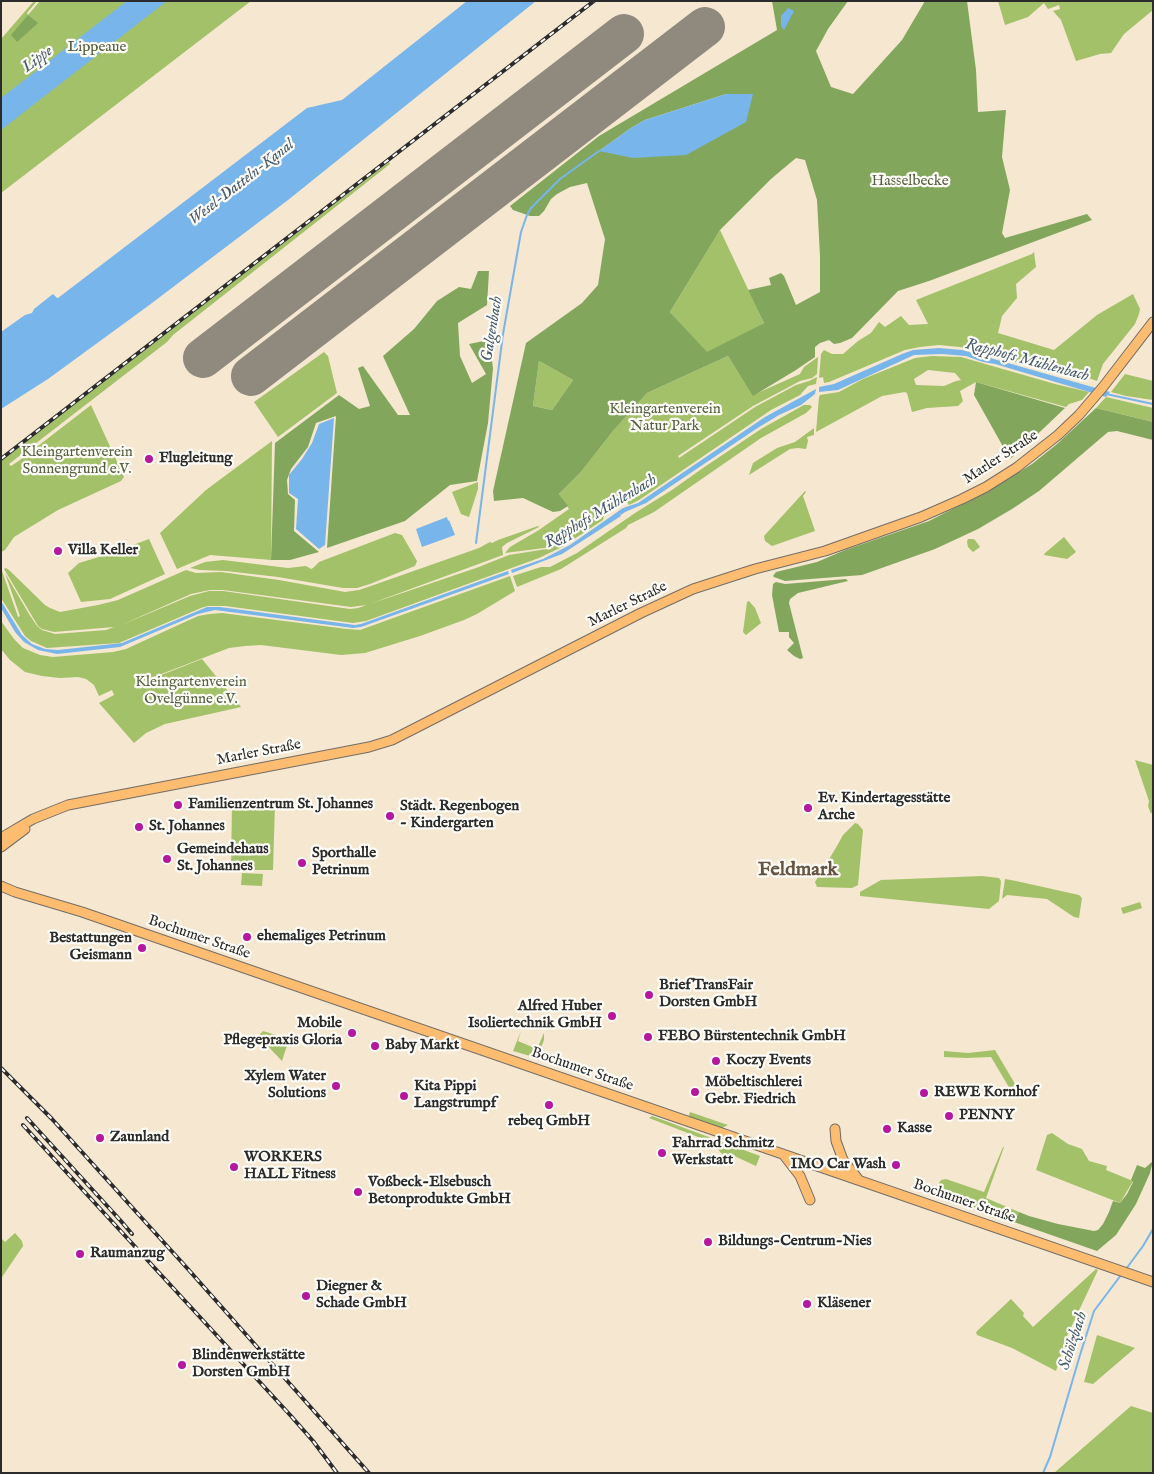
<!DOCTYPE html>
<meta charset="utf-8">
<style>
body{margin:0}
#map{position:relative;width:1154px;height:1474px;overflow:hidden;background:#f5e7d0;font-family:"IM FELL English",serif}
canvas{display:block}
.frame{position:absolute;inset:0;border:2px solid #2b2b2b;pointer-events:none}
</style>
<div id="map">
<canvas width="1154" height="1474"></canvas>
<div class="frame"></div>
</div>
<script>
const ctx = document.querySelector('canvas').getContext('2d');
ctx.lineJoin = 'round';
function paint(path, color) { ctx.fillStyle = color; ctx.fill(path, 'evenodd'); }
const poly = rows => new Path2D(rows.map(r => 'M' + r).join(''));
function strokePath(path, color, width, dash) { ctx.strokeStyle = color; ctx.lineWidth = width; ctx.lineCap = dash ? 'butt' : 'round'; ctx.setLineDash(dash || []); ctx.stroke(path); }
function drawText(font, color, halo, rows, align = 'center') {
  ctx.font = font + ' "IM FELL English",serif'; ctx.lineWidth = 4.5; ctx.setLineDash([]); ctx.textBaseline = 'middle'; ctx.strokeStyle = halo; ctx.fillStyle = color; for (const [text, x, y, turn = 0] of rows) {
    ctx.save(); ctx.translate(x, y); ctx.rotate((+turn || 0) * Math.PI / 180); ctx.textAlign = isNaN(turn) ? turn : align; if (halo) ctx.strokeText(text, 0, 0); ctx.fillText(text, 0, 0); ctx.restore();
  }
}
const green = poly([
 [34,1,37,1,27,13,28,15,40,1,251,1,1,193,1,39],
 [998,1,1153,1,1153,10,1124,34,1111,53,1100,54,1076,61,1061,20,1053,11,1060,9,1059,5,1048,9,1044,3,1028,17,1005,25],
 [389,162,390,164,173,335,167,342,9,464,11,466,20,460,91,405,124,477,121,481,58,510,14,537,5,550,1,552,1,461],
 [720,230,764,323,707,353,670,312],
 [1034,252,1036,267,1016,284,1017,298,1002,316,998,333,1054,350,1097,315,1133,294,1140,309,1139,314,1135,324,1103,364,1097,381,1083,376,1060,374,960,347,939,345,920,347,905,350,829,382,824,383,823,377,819,378,821,354,824,350,832,354,843,354,858,341,871,333,879,322,885,327,901,316,909,325,928,324,916,300,1032,254],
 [324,352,328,356,337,393,278,437,254,402],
 [728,356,753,395,800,374,804,367,818,357,817,374,812,378,800,381,787,388,753,406,678,456,679,458,755,407,796,385,809,381,817,377,816,384,808,386,800,395,771,410,639,500,629,505,625,499,613,504,604,515,603,520,562,547,539,558,366,621,353,623,225,606,208,606,201,608,119,643,47,648,31,641,25,636,1,598,1,568,18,617,20,616,5,573,29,614,37,626,42,630,55,634,106,630,114,627,54,632,42,629,38,626,4,569,6,568,9,570,45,605,50,608,60,612,98,605,118,600,186,570,196,573,221,572,279,580,345,592,359,590,368,587,479,548,490,542,492,543,498,540,538,526,539,527,507,543,502,547,503,555,367,605,351,607,223,590,210,590,191,594,119,626,190,596,209,591,223,591,350,609,358,608,476,568,509,555,553,548,552,547,505,553,510,547,539,530,569,509,559,494,581,472,613,431,647,393],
 [932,356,961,357,1055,384,1089,392,1082,400,1069,404,1066,407,976,382,960,391,963,401,958,406,927,408,912,412,907,393,905,392,882,396,816,432,819,397,820,395,839,392,863,379,915,358],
 [928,370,955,373,961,380,956,381,944,386,916,385,914,379],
 [539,361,573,380,552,410,533,406],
 [1125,374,1153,381,1153,400,1126,396,1111,392],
 [1106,397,1153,408,1153,422,1096,408],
 [804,405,810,405,812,407,806,413,761,438,654,512,628,525,626,528,561,569,517,587,513,576,541,567,550,567,577,553,635,513,672,490,703,468,761,429],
 [814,428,814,435,807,437,808,441,806,449,798,448,790,449,749,475,753,463,777,448,795,442],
 [272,441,271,560,210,555,177,569,160,533,206,490],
 [478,482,478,489,469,517,461,514,452,492],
 [805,491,806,492,803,496,815,531,772,546,765,541,764,536],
 [395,533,402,535,417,561,415,566,370,584,357,588,343,588,278,577,226,571,200,570,190,568,205,562,223,560,288,568,306,566,311,569,313,568,319,562],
 [1064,537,1076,552,1067,559,1044,555,1045,553],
 [149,539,165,574,110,599,81,602,68,573,79,563,109,554],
 [968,539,973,539,975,540,980,547,973,552,968,547,967,542],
 [510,576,515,591,477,614,464,620,420,636,365,653,341,655,261,645,245,646,229,648,138,683,139,684,146,681,202,659,241,707,165,724,146,733,134,743,99,703,114,695,112,690,99,696,94,685,86,679,78,677,60,678,42,676,25,672,10,660,1,649,1,621,14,639,23,648,40,655,53,657,113,652,126,649,198,616,210,614,222,613,347,629,360,630],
 [749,601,755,608,761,623,746,635,743,632,747,602],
 [1135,760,1153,765,1153,810,1151,814,1148,806,1149,801],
 [232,802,275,803,273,870,231,870],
 [855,823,858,824,863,830,858,885,852,888,817,887,815,882,837,846,843,835],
 [242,873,263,874,262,886,241,885],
 [982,876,999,878,1001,881,999,901,989,909,860,896,860,892,881,880],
 [1005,879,1016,881,1079,895,1082,898,1079,918,1074,917,1047,899,1007,895,1002,899],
 [1140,902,1142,908,1123,914,1121,908],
 [263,1031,289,1039,282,1061,258,1036],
 [521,1031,518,1041,537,1049,544,1033,544,1040,537,1058,513,1051],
 [995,1050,1021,1094,1016,1099,991,1057,967,1058,944,1057,944,1051,968,1053],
 [690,1112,728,1125,722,1128,689,1118,689,1115],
 [652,1116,760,1156,756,1166,730,1154,722,1162,720,1159,723,1155,711,1142,649,1118],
 [1052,1133,1068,1144,1082,1149,1089,1161,1107,1166,1106,1170,1133,1181,1120,1203,1036,1170,1047,1135],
 [1003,1147,1004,1147,986,1198,1019,1212,1014,1222,933,1192,941,1180,946,1179,984,1192],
 [15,1233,22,1241,23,1246,2,1277,1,1238,5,1242],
 [1096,1269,1098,1270,1067,1336,1056,1371,1012,1348,977,1335,976,1332,1011,1299,1024,1313,1023,1316,1033,1327],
 [1097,1335,1135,1348,1093,1384,1084,1382],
 [1131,1406,1153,1413,1153,1473,1054,1473]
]);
const forest = poly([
 [772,1,848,1,828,29,816,51,831,87,853,94,902,40,925,1,967,1,976,70,978,112,1006,110,1002,157,1010,190,1002,233,1005,238,1087,214,1092,220,929,281,898,291,852,338,840,343,834,344,829,340,820,343,815,347,815,357,796,370,753,396,728,356,647,393,613,431,581,472,559,494,568,506,560,511,553,512,523,498,494,501,493,491,526,343,582,303,598,285,605,239,587,183,570,187,557,194,551,199,544,211,539,216,530,216,513,210,510,206,599,136,777,30],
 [726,94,753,94,599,151,631,128,645,120],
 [796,158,805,160,817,200,820,256,820,292,796,305,784,276,781,273,769,278,771,285,748,290,764,323,707,352,670,312,720,230,771,179],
 [539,361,573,380,552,410,533,406],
 [28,15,38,23,17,42,11,35],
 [478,271,489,271,487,305,458,323,460,356,472,383,486,374,469,344,489,340,493,368,488,423,477,481,450,485,405,521,327,548,336,416,316,423,308,447,291,469,287,480,288,494,295,500,294,531,319,552,290,560,271,560,275,443,339,395,359,409,370,406,358,368,363,366,398,415,410,415,383,356,414,329,437,301,459,287,471,289],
 [976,382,1065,408,1023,448,1010,459,974,395],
 [1096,408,1153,422,1153,440,1117,431,1108,432,1039,491,1012,509,978,529,935,549,862,575,785,581,774,577,773,576,776,572,817,562,845,550,929,521,990,490,1032,464,1057,444],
 [846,579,848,581,798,593,790,599,789,603,803,658,800,659,794,656,787,650,794,643,789,637,789,632,779,632,772,595,773,584,776,582,785,584],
 [1153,1161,1150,1173,1136,1204,1116,1235,1097,1251,1014,1222,1019,1212,1029,1216,1058,1224,1094,1231,1098,1230,1103,1224,1109,1212,1113,1201,1120,1203,1127,1194,1133,1182,1131,1180,1137,1165,1145,1168]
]);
const water = poly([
 [127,1,167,1,1,130,1,98],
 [467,1,536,1,288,200,148,306,48,379,1,409,1,332,25,315,32,313,34,309,53,294,57,298,58,298,307,108,342,100],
 [788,8,794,11,784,30,781,26,781,16],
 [726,94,753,94,746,122,686,155,633,158,599,151,631,128,645,120],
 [939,348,962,350,1110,392,1106,397,995,364,983,362,966,356,942,354,914,355,838,390,819,392,819,387,834,384,902,354,913,350],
 [816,389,815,394,801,405,779,415,756,429,646,503,625,512,621,515,619,513,621,516,562,554,512,573,511,570,543,559,570,545,623,508,638,503,765,417],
 [334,418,325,545,319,549,296,529,298,499,289,493,289,475,302,459,312,443,319,424],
 [447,517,448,521,449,520,455,535,422,547,416,529],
 [508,571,509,574,361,627,353,628,215,610,198,614,120,647,57,654,38,650,24,642,15,632,1,608,1,601,22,635,32,644,45,649,58,650,122,643,207,607,220,607,355,625,361,624]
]);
const stream = poly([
 [1106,394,1153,404],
 [476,543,503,334,521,232,527,215,531,208,560,179,599,151],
 [1126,1269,1143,1246,1153,1229],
 [1043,1473,1050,1457,1080,1355,1094,1311,1121,1275]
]);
const runway = poly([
 [203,358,624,34],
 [251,376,705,27]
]);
const primary = poly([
 [1,838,33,819,68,805,369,747,392,740,641,613,693,589,755,569,825,551,921,517,962,499,986,487,1016,468,1058,435,1079,415,1103,387,1153,322],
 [1,847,25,829],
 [1,886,15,892,82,912,1153,1282],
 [835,1129,836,1141,843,1160,858,1179],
 [783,1154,800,1176,810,1200]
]);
const rail = poly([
 [1,459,594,1],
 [1,1068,52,1119,187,1268,369,1473],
 [27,1118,120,1220,132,1234],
 [23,1125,291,1416,313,1441,337,1473]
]);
const markers = [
 [149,459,5,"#b5179e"],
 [58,551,5,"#b5179e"],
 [178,805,5,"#b5179e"],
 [808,808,5,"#b5179e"],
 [390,816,5,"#b5179e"],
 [139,827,5,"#b5179e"],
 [167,859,5,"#b5179e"],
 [302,863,5,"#b5179e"],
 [247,937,5,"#b5179e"],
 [142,948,5,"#b5179e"],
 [649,995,5,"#b5179e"],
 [612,1016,5,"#b5179e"],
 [352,1033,5,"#b5179e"],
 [648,1037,5,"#b5179e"],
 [375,1046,5,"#b5179e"],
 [716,1061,5,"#b5179e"],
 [336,1086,5,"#b5179e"],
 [695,1092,5,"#b5179e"],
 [924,1093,5,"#b5179e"],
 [404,1096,5,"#b5179e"],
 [549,1105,5,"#b5179e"],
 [949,1116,5,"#b5179e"],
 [887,1129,5,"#b5179e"],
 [100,1138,5,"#b5179e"],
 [662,1153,5,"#b5179e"],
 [896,1165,5,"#b5179e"],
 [234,1167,5,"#b5179e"],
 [358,1192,5,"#b5179e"],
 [708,1242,5,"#b5179e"],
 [80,1254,5,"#b5179e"],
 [306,1296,5,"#b5179e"],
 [807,1304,5,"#b5179e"],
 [182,1365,5,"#b5179e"]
];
const parkNames = [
 ["Lippeaue",97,48],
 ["Hasselbecke",910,182],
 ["Kleingartenverein",665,410],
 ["Natur Park",665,427],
 ["Kleingartenverein",77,453],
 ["Sonnengrund e.V.",77,470],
 ["Kleingartenverein",191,683],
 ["Ovelgünne e.V.",191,700]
];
const streetNames = [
 ["Marler Straße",1001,458,-33],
 ["Marler Straße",628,605,-26],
 ["Marler Straße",259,753,-11],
 ["Bochumer Straße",199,938,19],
 ["Bochumer Straße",582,1070,19],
 ["Bochumer Straße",964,1202,19]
];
const poiNames = [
 ["Flugleitung",159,459],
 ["Villa Keller",68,551],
 ["Ev. Kindertagesstätte",818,799],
 ["Arche",818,816],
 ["Familienzentrum St. Johannes",188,805],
 ["Städt. Regenbogen",400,807],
 ["- Kindergarten",400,824],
 ["St. Johannes",149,827],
 ["Gemeindehaus",177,850],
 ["St. Johannes",177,867],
 ["Sporthalle",312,854],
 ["Petrinum",312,871],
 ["ehemaliges Petrinum",257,937],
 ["Bestattungen",132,939,"right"],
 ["Geismann",132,956,"right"],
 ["BriefTransFair",659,986],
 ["Dorsten GmbH",659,1003],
 ["Alfred Huber",602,1007,"right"],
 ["Isoliertechnik GmbH",602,1024,"right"],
 ["Mobile",342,1024,"right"],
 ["Pflegepraxis Gloria",342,1041,"right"],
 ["FEBO Bürstentechnik GmbH",658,1037],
 ["Baby Markt",385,1046],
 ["Koczy Events",726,1061],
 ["Xylem Water",326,1077,"right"],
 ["Solutions",326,1094,"right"],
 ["Möbeltischlerei",705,1083],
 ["Gebr. Fiedrich",705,1100],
 ["Kita Pippi",414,1087],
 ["Langstrumpf",414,1104],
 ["REWE Kornhof",934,1093],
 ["PENNY",959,1116],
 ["rebeq GmbH",549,1122,"center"],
 ["Kasse",897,1129],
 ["Zaunland",110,1138],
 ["Fahrrad Schmitz",672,1144],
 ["Werkstatt",672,1161],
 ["WORKERS",244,1158],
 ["HALL Fitness",244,1175],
 ["IMO Car Wash",886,1165,"right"],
 ["Voßbeck-Elsebusch",368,1183],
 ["Betonprodukte GmbH",368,1200],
 ["Bildungs-Centrum-Nies",718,1242],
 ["Raumanzug",90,1254],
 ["Diegner &",316,1287],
 ["Schade GmbH",316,1304],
 ["Kläsener",817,1304],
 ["Blindenwerkstätte",192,1356],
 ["Dorsten GmbH",192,1373]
];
const waterNames = [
 ["Lippe",38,60,-37],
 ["Wesel-Datteln-Kanal",242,183,-38],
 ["Galgenbach",493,329,-81],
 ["Rapphofs Mühlenbach",1027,361,15],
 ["Rapphofs Mühlenbach",601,512,-31],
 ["Schölzbach",1074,1341,-72]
];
const districtNames = [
 ["Feldmark",798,871]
];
paint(green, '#a3c168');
paint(forest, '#82a75c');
paint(water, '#78b5eb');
strokePath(stream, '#78b5eb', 2);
strokePath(runway, '#90897e', 40);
strokePath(primary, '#726d65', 11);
strokePath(primary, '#febc70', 9);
strokePath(rail, '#2b2b2b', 4);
strokePath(rail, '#fdfcf7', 2, [5.5]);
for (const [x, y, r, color] of markers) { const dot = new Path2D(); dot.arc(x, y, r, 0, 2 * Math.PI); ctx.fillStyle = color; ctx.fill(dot); strokePath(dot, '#fdfcf7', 2); }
drawText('15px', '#556040', '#fdfcf7', parkNames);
drawText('15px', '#2b2b2b', '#fdfcf7', streetNames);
drawText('bold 15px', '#2b2b2b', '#fdfcf7', poiNames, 'left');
drawText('italic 16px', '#465b6e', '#fdfcf7', waterNames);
drawText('bold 20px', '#675341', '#fdfcf7', districtNames);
</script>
